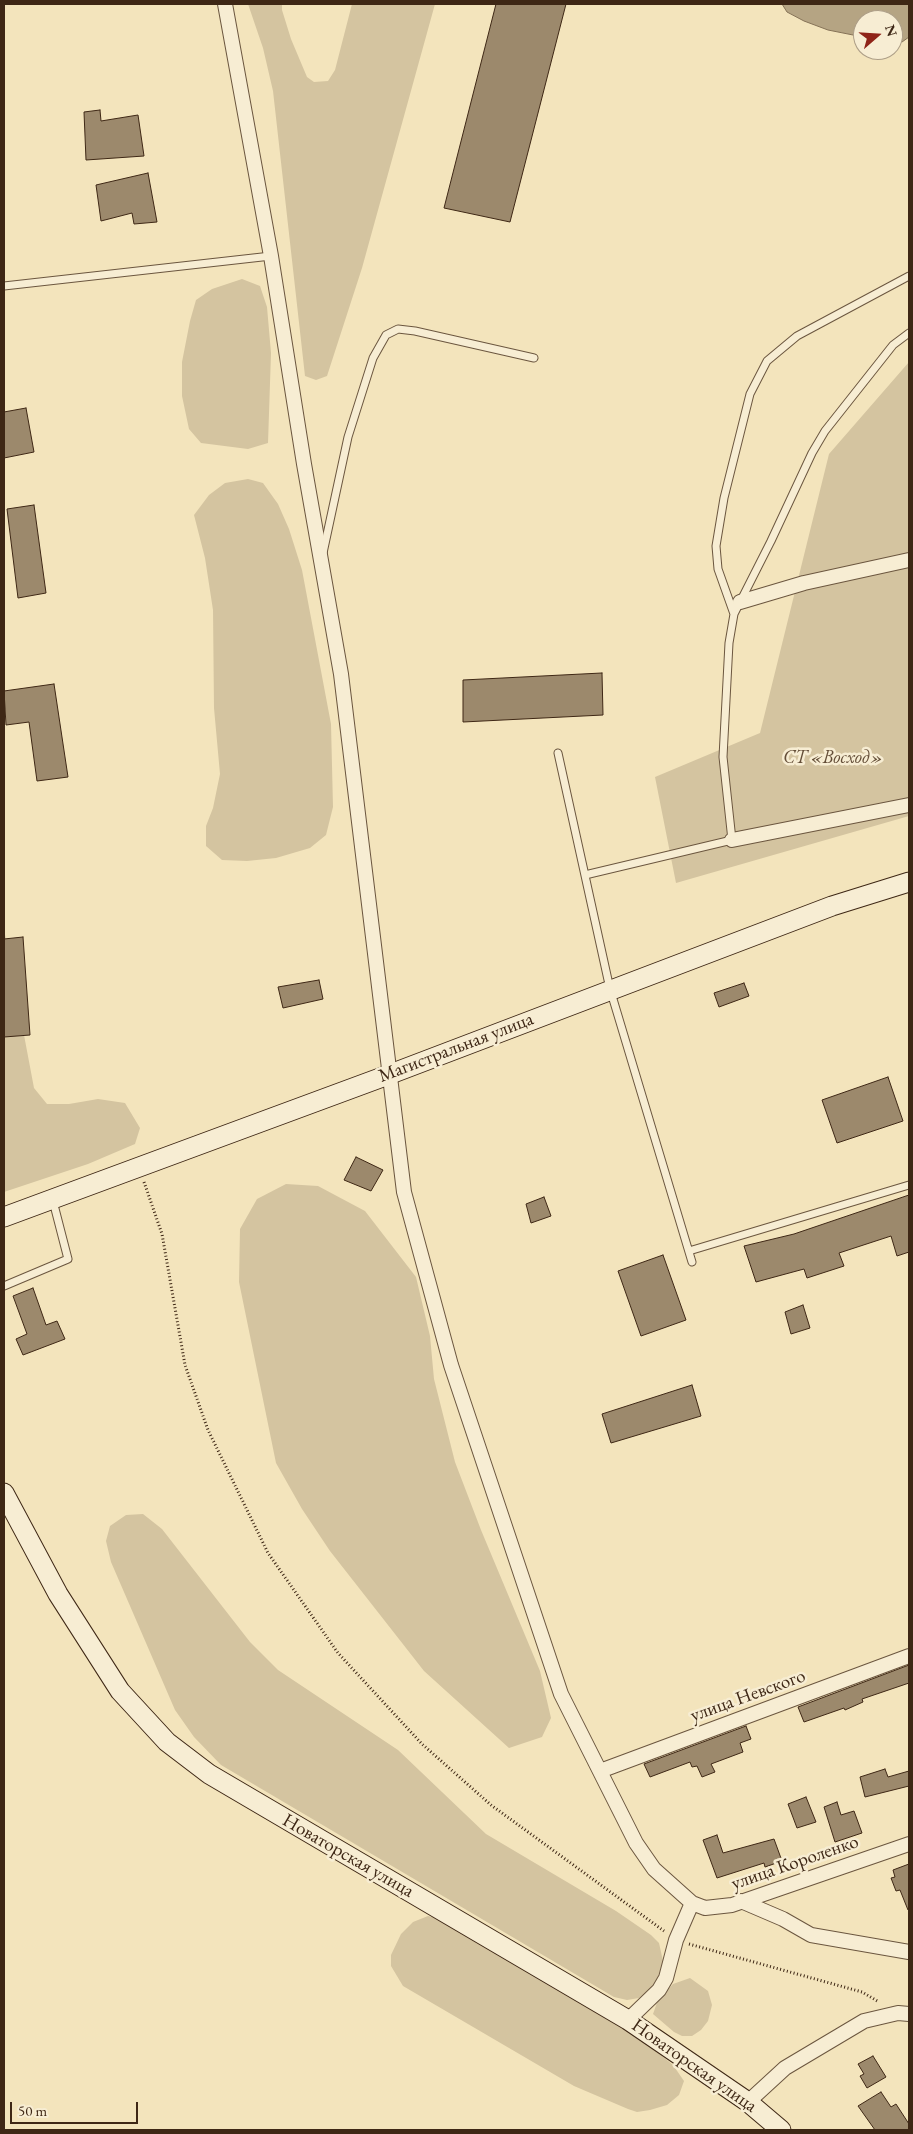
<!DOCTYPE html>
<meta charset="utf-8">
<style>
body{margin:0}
#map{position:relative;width:913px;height:2134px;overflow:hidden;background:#f3e4bc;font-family:"EB Garamond",serif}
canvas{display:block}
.frame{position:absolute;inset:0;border:5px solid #3e2715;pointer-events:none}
.north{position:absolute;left:853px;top:10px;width:50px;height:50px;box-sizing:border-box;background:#f7edd3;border:1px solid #ad9e87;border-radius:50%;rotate:71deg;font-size:14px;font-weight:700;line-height:20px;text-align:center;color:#3e2715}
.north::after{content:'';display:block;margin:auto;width:18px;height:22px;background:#8f2418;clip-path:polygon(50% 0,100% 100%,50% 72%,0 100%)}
.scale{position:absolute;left:10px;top:2102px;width:128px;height:22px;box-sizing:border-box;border:2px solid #3e2715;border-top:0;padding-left:6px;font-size:15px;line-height:18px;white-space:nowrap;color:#3e2715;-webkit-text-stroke:4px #f7edd3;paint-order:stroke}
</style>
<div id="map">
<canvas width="913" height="2134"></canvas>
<div class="frame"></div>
<div class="north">N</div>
<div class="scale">50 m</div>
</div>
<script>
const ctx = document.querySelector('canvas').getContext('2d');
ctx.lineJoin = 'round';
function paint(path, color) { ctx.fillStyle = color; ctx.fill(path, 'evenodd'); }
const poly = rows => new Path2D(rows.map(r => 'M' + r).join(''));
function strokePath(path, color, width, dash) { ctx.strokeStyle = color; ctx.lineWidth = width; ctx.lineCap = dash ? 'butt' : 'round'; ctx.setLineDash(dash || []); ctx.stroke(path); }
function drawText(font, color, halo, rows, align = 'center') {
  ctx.font = font + ' "EB Garamond",serif'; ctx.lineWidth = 5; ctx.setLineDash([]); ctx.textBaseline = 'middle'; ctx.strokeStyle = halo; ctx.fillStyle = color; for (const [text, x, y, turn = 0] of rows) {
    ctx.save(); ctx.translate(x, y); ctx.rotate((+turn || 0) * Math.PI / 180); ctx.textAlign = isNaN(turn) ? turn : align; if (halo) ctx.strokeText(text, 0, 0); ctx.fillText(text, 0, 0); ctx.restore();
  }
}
const green = poly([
 [248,4,282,4,282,10,291,39,307,77,314,82,328,81,335,70,352,4,435,4,362,268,327,376,316,380,305,376,273,91,263,48],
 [242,279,260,286,267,307,271,353,268,443,248,449,201,443,189,429,182,396,182,362,190,321,196,300,212,289],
 [909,362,909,816,676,883,655,777,760,733,829,454],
 [248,479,263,483,278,504,289,529,302,570,331,724,333,807,326,835,310,848,276,858,247,861,222,860,206,846,206,826,213,808,220,774,214,708,213,610,205,558,194,515,209,495,225,483],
 [4,929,34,1088,47,1104,69,1104,98,1099,125,1103,140,1128,135,1144,88,1164,4,1192],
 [286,1184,318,1186,365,1211,416,1277,430,1336,434,1379,455,1462,481,1530,540,1671,551,1718,542,1737,509,1748,424,1671,330,1551,302,1509,276,1463,239,1282,240,1229,257,1199],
 [143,1514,162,1529,250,1642,278,1670,398,1750,486,1834,616,1911,651,1935,659,1943,663,1961,657,1980,650,1989,639,1998,627,2000,614,1997,221,1765,194,1737,175,1710,111,1562,106,1541,110,1526,126,1515],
 [428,1916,441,1919,458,1926,640,2038,673,2065,684,2081,679,2095,667,2105,650,2110,637,2112,628,2109,574,2086,403,1986,391,1966,391,1955,401,1934,413,1922],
 [690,1978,708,1991,712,2005,708,2021,701,2030,692,2036,682,2036,674,2032,653,2014,658,2000,673,1984]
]);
const water = poly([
 [782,4,909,4,909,37,902,42,893,41,893,20,863,20,863,37,828,30,804,21,787,12,782,4]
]);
const building = poly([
 [496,4,566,4,510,222,444,208,496,4],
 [100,110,101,121,138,115,144,156,86,160,84,112,100,110],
 [148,173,157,222,134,224,132,213,101,221,96,185,148,173],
 [26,408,34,452,4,458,4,412,26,408],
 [34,505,46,593,18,598,7,509,34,505],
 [602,673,603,715,463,722,463,680,602,673],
 [54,684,68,777,37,781,29,722,6,725,4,691,54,684],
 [23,937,30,1035,4,1037,4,939,23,937],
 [319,980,323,999,283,1008,278,987,319,980],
 [744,983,749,996,719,1007,714,993,744,983],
 [888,1077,903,1121,837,1143,822,1100,888,1077],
 [356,1157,383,1170,371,1191,344,1180,356,1157],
 [909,1195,909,1252,897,1256,891,1236,839,1253,844,1266,807,1278,804,1269,756,1282,744,1246,794,1234,909,1195],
 [544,1197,551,1216,531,1223,526,1204,544,1197],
 [663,1255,686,1320,641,1336,618,1271,663,1255],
 [33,1288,46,1325,57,1321,65,1339,23,1355,16,1339,27,1334,13,1296,33,1288],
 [803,1305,810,1328,791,1334,785,1312,803,1305],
 [692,1385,701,1416,611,1443,602,1414,692,1385],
 [909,1665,909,1683,862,1699,863,1702,845,1710,844,1708,804,1722,798,1707,909,1665],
 [746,1726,751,1739,740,1743,743,1752,711,1764,715,1772,702,1777,697,1766,692,1767,690,1762,650,1777,644,1764,746,1726],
 [885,1769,888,1777,909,1771,909,1786,865,1797,860,1777,885,1769],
 [806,1797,816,1822,797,1828,788,1804,806,1797],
 [837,1802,841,1815,854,1811,862,1833,835,1842,824,1807,837,1802],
 [717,1835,723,1853,774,1839,782,1861,765,1867,764,1863,717,1878,703,1840,717,1835],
 [909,1864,909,1910,908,1910,900,1890,896,1891,891,1878,895,1877,893,1870,909,1864],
 [873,2056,886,2077,867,2088,860,2076,864,2074,858,2064,873,2056],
 [881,2092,891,2107,896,2104,909,2124,909,2130,875,2130,858,2106,881,2092]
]);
const path = poly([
 [144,1182,162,1234,185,1365,208,1430,268,1553,338,1653,422,1744,491,1805,664,1931],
 [689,1944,862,1992,879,2002]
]);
const lane = poly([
 [4,286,271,256],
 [323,553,348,437,373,358,386,335,398,329,415,331,534,358],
 [734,614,718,569,716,546,724,498,750,394,767,361,797,336,909,276],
 [558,753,610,989,692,1262],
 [585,875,732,840,723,757,729,643,734,614,771,541,812,453,825,431,893,345,909,333],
 [689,1251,909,1185],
 [4,1286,68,1259,53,1201]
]);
const street = poly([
 [225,4,271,256,304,464,341,674,404,1192,451,1365,561,1694,636,1843,654,1869,692,1903,705,1908,732,1905,909,1844],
 [740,602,804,583,909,560],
 [732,840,909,805],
 [600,1771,909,1656],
 [741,1901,783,1919,811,1935,909,1952],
 [628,2020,659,1990,666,1978,676,1940,692,1903],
 [748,2102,785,2068,864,2021,898,2013,909,2014]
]);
const secondary = poly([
 [4,1217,388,1075,832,906,909,882],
 [4,1493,58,1594,120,1691,167,1742,209,1774,628,2020,748,2102,781,2130]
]);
const parkNames = [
 ["СТ «Восход»",833,758]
];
const streetNames = [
 ["Магистральная улица",456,1048,-21],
 ["улица Невского",748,1696,-20],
 ["Новаторская улица",348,1856,30],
 ["улица Короленко",795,1863,-19],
 ["Новаторская улица",694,2066,35]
];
paint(green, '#d4c4a0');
paint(water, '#b5a483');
strokePath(water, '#857257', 1);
paint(building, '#9c896c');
strokePath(building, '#3e2715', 1);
strokePath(lane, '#6b563f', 9);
strokePath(street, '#6b563f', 16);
strokePath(secondary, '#3e2715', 21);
strokePath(path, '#3e2715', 3, [1, 2.5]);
strokePath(lane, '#f7edd3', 7);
strokePath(street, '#f7edd3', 14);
strokePath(secondary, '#f7edd3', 19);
drawText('italic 19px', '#644e38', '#f7edd3', parkNames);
drawText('19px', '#3e2715', '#f7edd3', streetNames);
</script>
